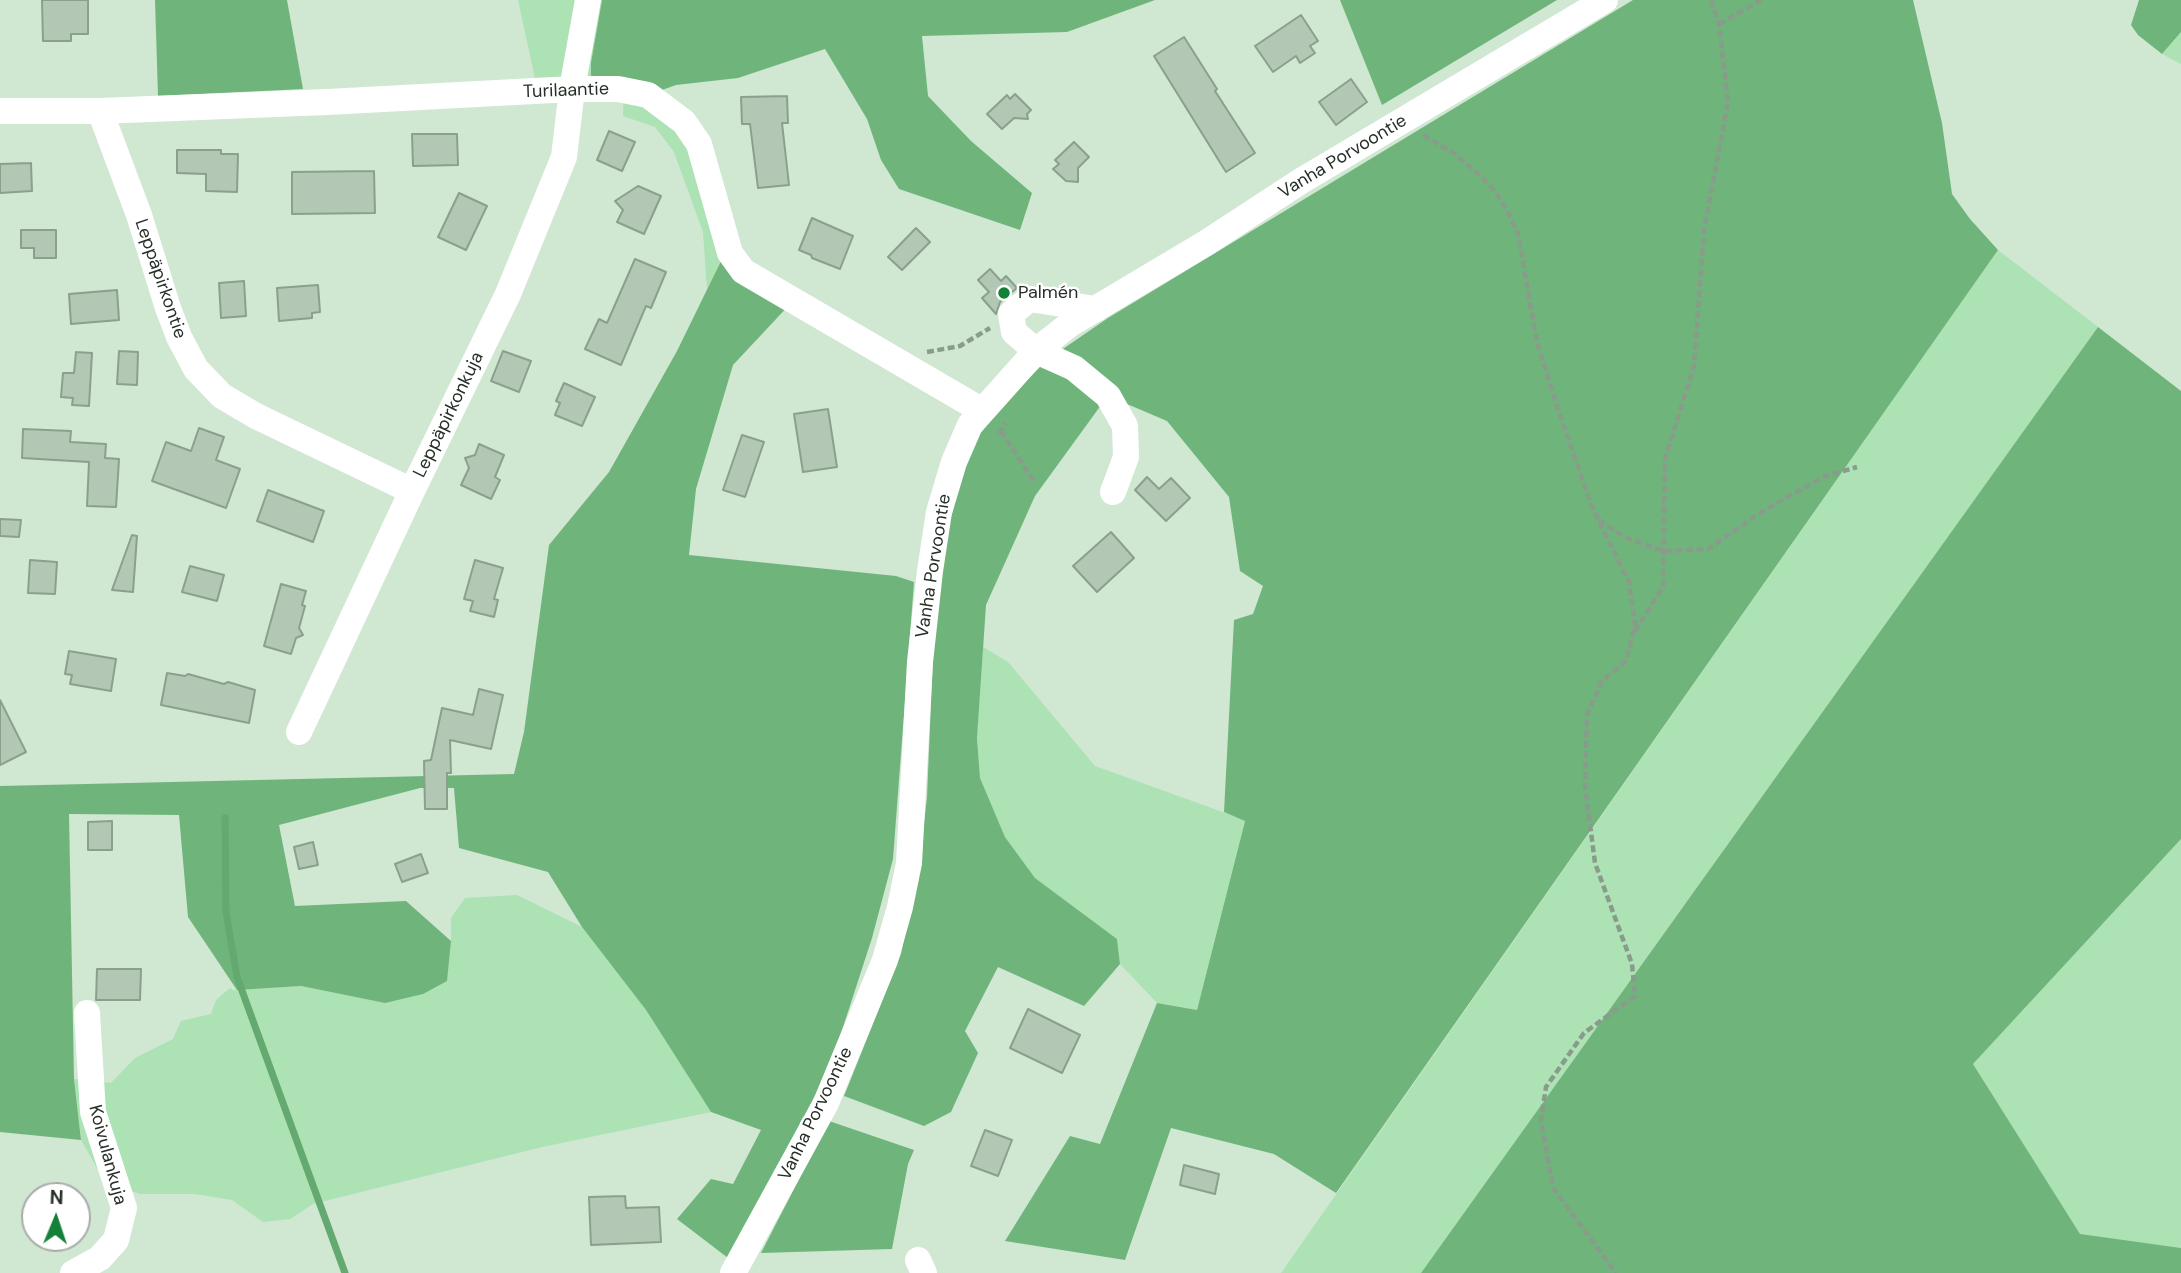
<!DOCTYPE html>
<meta charset="utf-8">
<style>
body{margin:0}
#map{position:relative;width:2181px;height:1273px;overflow:hidden;background:#d0e7d2;font-family:"DM Sans",sans-serif}
canvas{display:block}
.north{position:absolute;left:21px;top:1182px;width:70px;height:70px;box-sizing:border-box;background:#fff;border:2px solid #a8aca9;border-radius:50%;rotate:2deg;font-size:19px;font-weight:700;line-height:28px;text-align:center;color:#262f27}
.north::after{content:'';display:block;margin:auto;width:24px;height:32px;background:#148138;clip-path:polygon(50% 0,100% 100%,50% 72%,0 100%)}
</style>
<div id="map">
<canvas width="2181" height="1273"></canvas>
<div class="north">N</div>
</div>
<script>
const ctx = document.querySelector('canvas').getContext('2d');
ctx.lineJoin = 'round';
function paint(path, color) { ctx.fillStyle = color; ctx.fill(path, 'evenodd'); }
const poly = rows => new Path2D(rows.map(r => 'M' + r).join(''));
function strokePath(path, color, width, dash) { ctx.strokeStyle = color; ctx.lineWidth = width; ctx.lineCap = dash ? 'butt' : 'round'; ctx.setLineDash(dash || []); ctx.stroke(path); }
function drawText(font, color, halo, rows, align = 'center') {
  ctx.font = font + ' "DM Sans",sans-serif'; ctx.lineWidth = 5; ctx.setLineDash([]); ctx.textBaseline = 'middle'; ctx.strokeStyle = halo; ctx.fillStyle = color; for (const [text, x, y, turn = 0] of rows) {
    ctx.save(); ctx.translate(x, y); ctx.rotate((+turn || 0) * Math.PI / 180); ctx.textAlign = isNaN(turn) ? turn : align; if (halo) ctx.strokeText(text, 0, 0); ctx.fillText(text, 0, 0); ctx.restore();
  }
}
const green = poly([
 [518,0,602,0,591,63,591,89,538,92],
 [2181,32,2181,64,2162,54],
 [624,87,663,90,694,113,717,166,721,261,707,289,703,232,674,152,655,127,623,116],
 [1998,250,2098,327,1421,1273,1281,1273],
 [983,647,1008,662,1095,766,1245,820,1197,1010,1157,1003,1120,964,1117,939,1035,878,1005,837,980,778,977,738],
 [2181,839,2181,1248,2080,1235,1973,1064],
 [517,895,582,927,646,1010,711,1112,542,1147,313,1204,290,1219,263,1222,232,1200,195,1194,140,1194,105,1182,81,1140,74,1079,111,1083,135,1058,173,1039,181,1021,211,1014,216,1000,230,988,233,990,301,986,385,1003,451,941,451,918,465,898]
]);
const forest = poly([
 [155,0,287,0,303,89,158,96],
 [602,0,1155,0,1067,32,922,36,928,96,971,141,1032,193,1020,230,899,189,881,160,867,119,825,49,738,78,676,85,648,95,591,89,591,63],
 [1340,0,1557,0,1382,105],
 [1633,0,1913,0,1942,123,1952,194,1970,219,1998,250,1336,1193,1274,1154,1171,1128,1125,1260,1005,1241,1070,1136,1100,1144,1157,1003,1197,1010,1245,821,1224,812,1234,620,1253,614,1263,586,1240,571,1229,497,1167,421,1120,401,1057,353,1108,318],
 [2139,0,2181,0,2181,32,2162,54,2138,35,2131,25],
 [721,261,792,302,733,365,696,489,689,555,896,576,914,582,893,859,872,938,832,1061,804,1118,728,1258,677,1219,711,1179,733,1184,761,1130,711,1112,646,1010,582,927,548,872,459,848,454,788,420,788,279,825,295,906,406,901,451,941,447,981,423,994,385,1003,301,986,237,990,188,917,179,815,69,814,74,1079,81,1140,0,1132,0,786,514,774,524,732,549,545,609,472,677,351],
 [2098,327,2181,391,2181,839,1973,1064,2080,1234,2181,1248,2181,1273,1421,1273],
 [1046,361,1104,401,1035,496,986,605,977,738,980,778,1005,837,1035,878,1117,939,1120,964,1084,1006,998,967,965,1031,978,1053,951,1112,924,1126,844,1096,901,954,919,869,927,797,936,586,940,562,965,461,979,435,1002,405],
 [829,1121,914,1150,908,1164,892,1249,761,1253]
]);
const stream = poly([
 [225,818,226,912,237,977,345,1273]
]);
const building = poly([
 [42,0,88,0,88,34,71,34,71,41,43,41,42,0],
 [1301,15,1318,41,1310,46,1315,53,1300,63,1296,56,1273,72,1255,46,1301,15],
 [1184,37,1217,89,1215,91,1255,153,1226,172,1154,56,1184,37],
 [1351,79,1367,102,1336,125,1319,102,1351,79],
 [1015,94,1031,110,1027,114,1028,119,1014,118,1002,129,987,114,1007,95,1010,99,1015,94],
 [787,96,788,123,782,123,789,185,758,188,750,124,742,124,741,97,787,96],
 [609,131,635,142,622,171,597,160,609,131],
 [412,134,457,134,458,165,413,166,412,134],
 [1074,142,1089,157,1078,168,1078,182,1066,181,1053,169,1059,164,1055,160,1074,142],
 [177,150,221,150,221,154,238,154,237,192,206,191,206,174,177,173,177,150],
 [31,163,32,191,0,193,0,164,31,163],
 [374,171,375,213,292,214,292,172,374,171],
 [638,186,661,196,644,234,617,222,623,210,615,201,638,186],
 [459,193,487,206,466,250,438,237,459,193],
 [812,218,853,236,840,269,812,258,811,255,799,250,812,218],
 [916,228,930,242,902,270,888,257,916,228],
 [21,230,56,230,56,258,34,258,34,248,21,248,21,230],
 [635,259,666,272,651,308,646,306,621,365,585,349,599,319,607,323,635,259],
 [990,269,1001,281,1006,276,1017,288,1000,302,996,314,982,298,989,292,978,280,990,269],
 [244,281,246,316,221,318,219,283,244,281],
 [318,285,320,312,312,313,312,318,279,321,277,288,318,285],
 [117,290,119,320,71,324,69,294,117,290],
 [119,351,138,352,137,385,117,384,119,351],
 [503,351,531,361,519,392,491,381,503,351],
 [76,352,92,353,89,406,72,405,73,398,61,397,63,373,74,373,76,352],
 [564,383,595,397,582,426,555,415,560,403,556,401,564,383],
 [828,409,837,467,803,472,794,414,828,409],
 [199,428,224,437,216,460,240,469,226,508,152,481,166,442,191,451,199,428],
 [23,429,71,431,70,442,106,444,105,458,119,459,116,507,87,506,89,462,22,458,23,429],
 [742,435,764,442,745,497,723,490,742,435],
 [479,444,504,455,495,477,500,480,491,499,461,485,469,468,465,458,475,455,479,444],
 [1147,477,1159,489,1171,478,1190,498,1166,521,1135,490,1147,477],
 [268,490,324,511,313,542,257,521,268,490],
 [0,519,21,520,19,537,0,536,0,519],
 [1111,532,1134,558,1097,592,1073,566,1111,532],
 [132,535,137,536,133,592,112,590,132,535],
 [30,560,57,562,55,594,28,593,30,560],
 [475,560,503,568,494,599,498,600,494,617,470,611,473,601,464,599,475,560],
 [190,566,224,575,217,601,182,592,190,566],
 [281,584,306,591,302,605,305,606,299,628,303,635,296,638,291,654,264,646,281,584],
 [69,651,116,659,111,691,70,684,72,675,65,674,69,651],
 [167,673,185,676,188,674,224,684,228,682,255,690,249,723,161,705,167,673],
 [479,689,503,695,491,749,450,740,451,773,447,773,447,809,425,809,424,761,431,760,442,708,473,715,479,689],
 [0,700,26,752,0,765,0,700],
 [112,821,112,850,88,850,88,822,112,821],
 [313,842,318,865,299,869,294,847,313,842],
 [421,854,428,873,402,882,395,864,421,854],
 [97,969,141,969,140,1000,96,1000,97,969],
 [1028,1009,1080,1035,1062,1073,1010,1048,1028,1009],
 [985,1130,1012,1140,998,1176,971,1166,985,1130],
 [1184,1165,1219,1174,1215,1194,1180,1185,1184,1165],
 [625,1196,626,1208,659,1207,661,1242,591,1245,589,1197,625,1196]
]);
const path = poly([
 [1719,24,1761,0],
 [1423,135,1455,154,1481,176,1496,193,1509,214,1518,234,1537,342,1556,403,1592,507,1629,582,1635,625,1626,661,1602,681,1587,715,1585,786,1595,863,1632,964,1635,996,1584,1033,1546,1087,1541,1120,1553,1188,1616,1273],
 [927,352,960,346,990,328],
 [1001,431,1035,483],
 [999,434,1006,423],
 [1599,520,1624,537,1664,551,1708,549,1758,514,1823,477,1857,467],
 [1635,631,1663,587,1665,459,1694,366,1704,230,1728,102,1719,24,1711,0]
]);
const minor = poly([
 [0,111,100,111,327,102,572,89,618,89,648,95,684,122,699,144,730,253,743,271,981,410],
 [100,111,139,215,168,308,179,337,196,369,222,396,256,416,412,491],
 [1096,309,1029,299,1011,314,1014,332,1036,351,1074,368,1108,396,1125,426,1126,457,1113,492],
 [299,732,412,491,508,294,564,157,572,89,588,0],
 [918,1260,924,1273],
 [73,1273,100,1258,116,1240,124,1208,93,1112,87,1013],
 [733,1273,826,1103,885,960,900,907,909,863,920,662,930,571,939,512,954,462,970,425,1036,351,1070,324,1206,243,1301,181,1605,0]
]);
const markers = [
 [1004,293,7,"#148138"]
];
const streetNames = [
 ["Turilaantie",566,91,-2],
 ["Vanha Porvoontie",1343,157,-31],
 ["Leppäpirkontie",160,279,71],
 ["Leppäpirkonkuja",449,415,-64],
 ["Vanha Porvoontie",934,566,-81],
 ["Vanha Porvoontie",816,1114,-64],
 ["Koivulankuja",107,1155,75]
];
const poiNames = [
 ["Palmén",1018,293]
];
paint(green, '#ace2b4');
paint(forest, '#6fb57b');
strokePath(stream, '#63a970', 7);
paint(building, '#b2c8b5');
strokePath(building, '#8aa08d', 2);
strokePath(path, '#899b8b', 4.5, [7, 3.5]);
strokePath(minor, '#fff', 26);
for (const [x, y, r, color] of markers) { const dot = new Path2D(); dot.arc(x, y, r, 0, 2 * Math.PI); ctx.fillStyle = color; ctx.fill(dot); strokePath(dot, '#fff', 2.5); }
drawText('18px', '#262f27', '#fff', streetNames);
drawText('18px', '#262f27', '#fff', poiNames, 'left');
</script>
